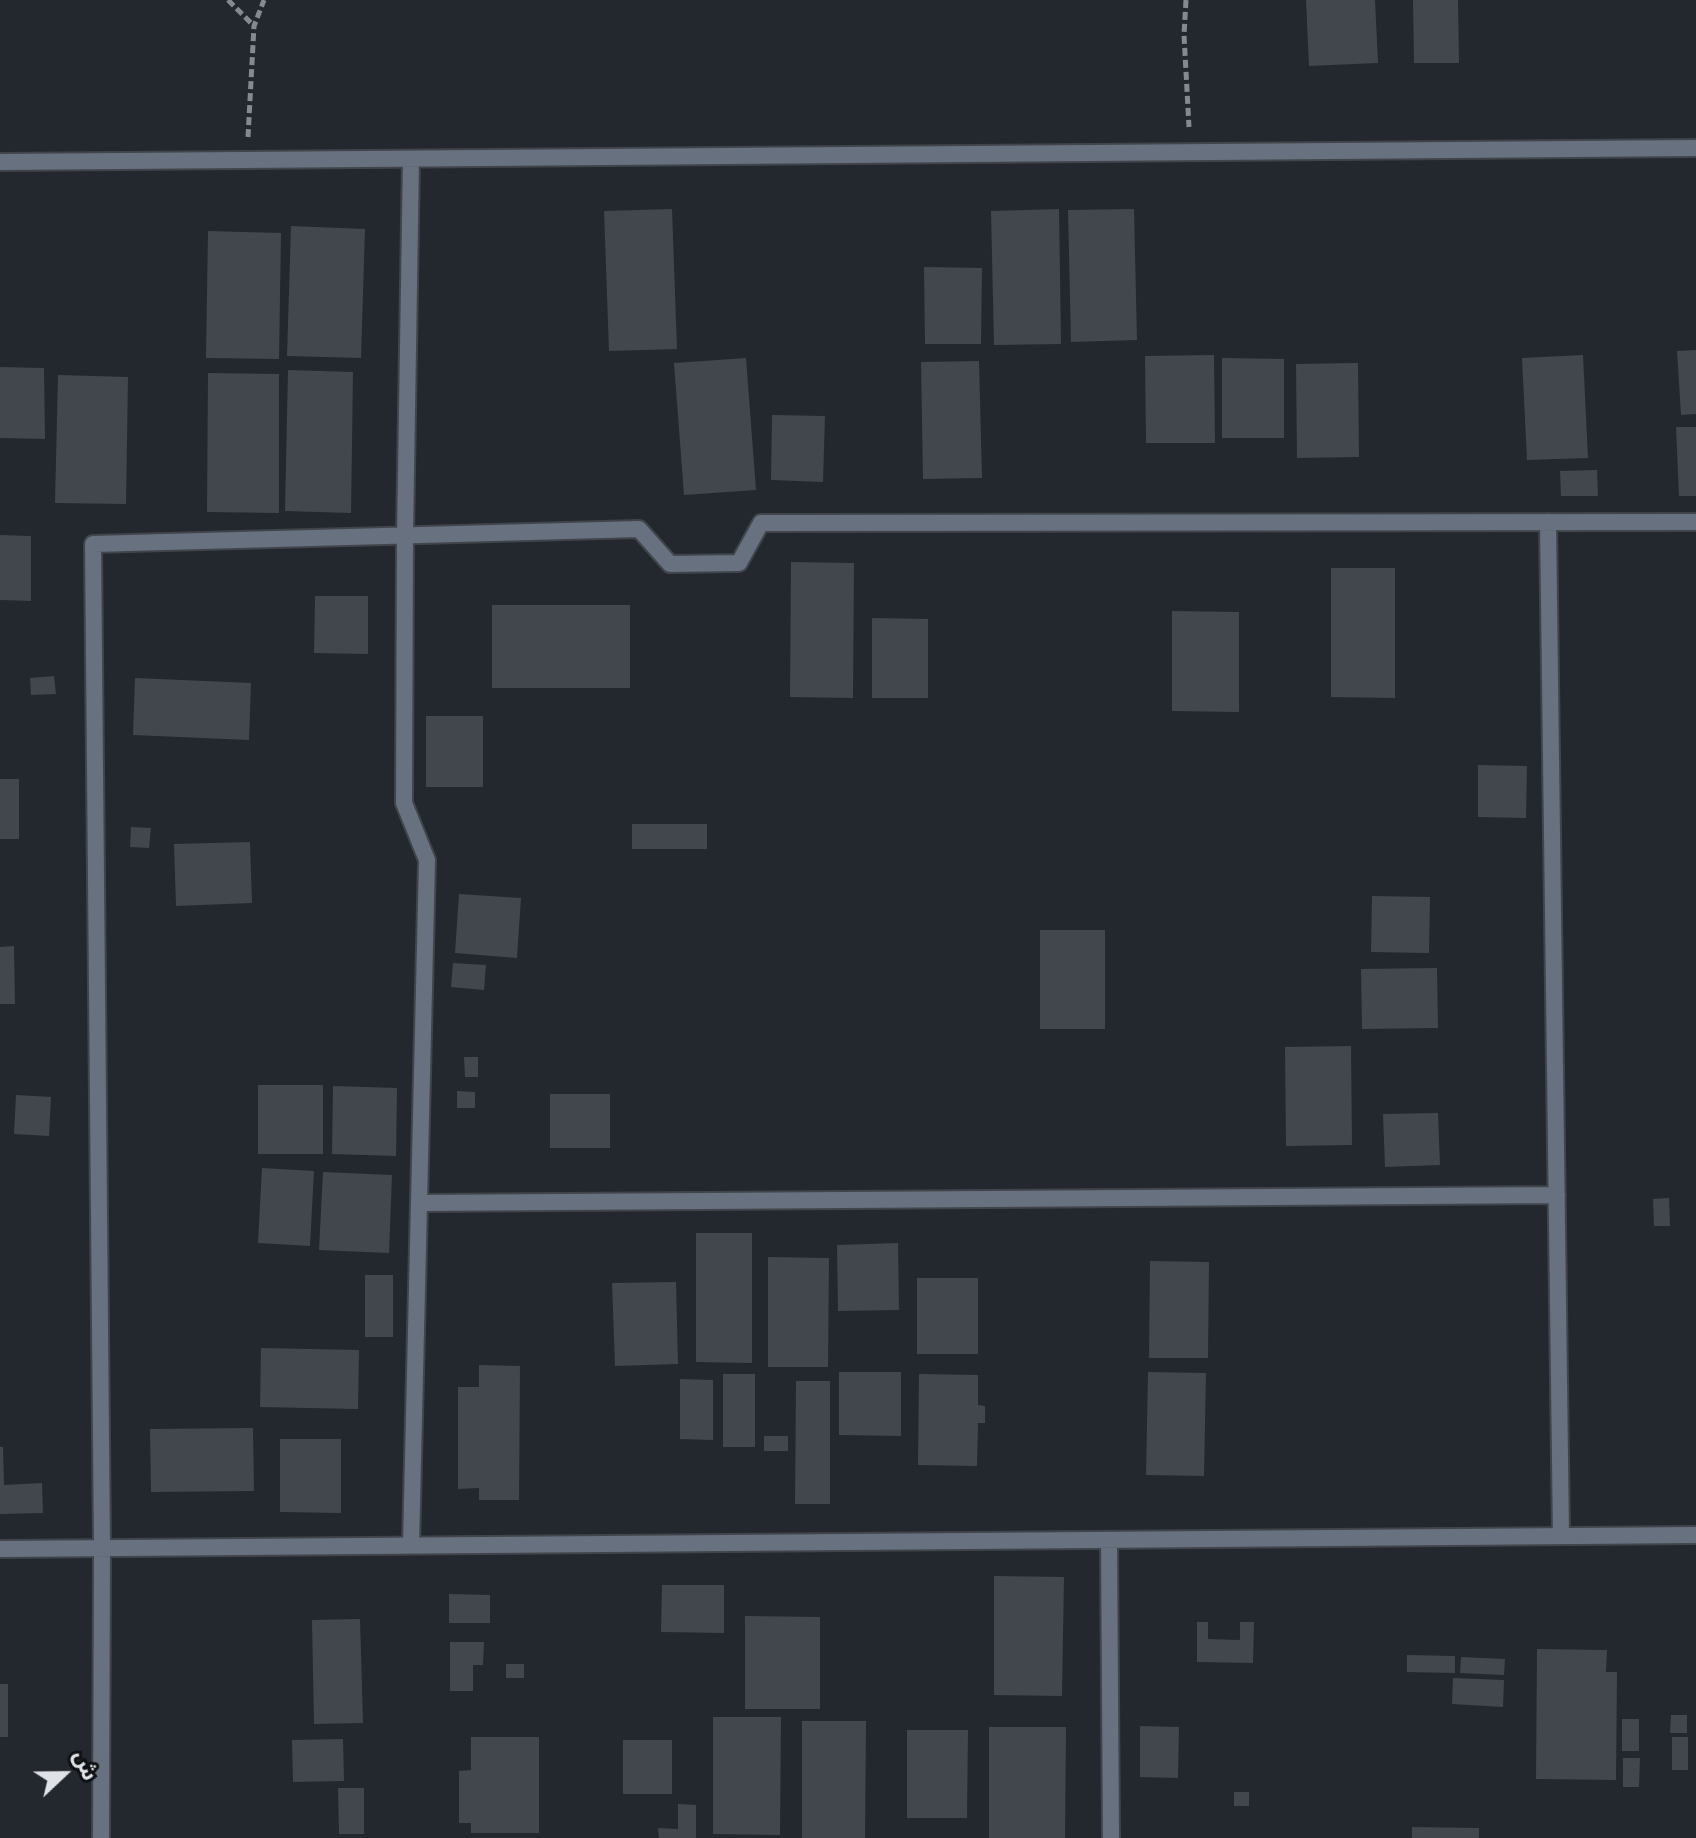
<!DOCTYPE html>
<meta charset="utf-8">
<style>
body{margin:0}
#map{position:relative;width:1696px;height:1838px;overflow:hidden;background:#23272e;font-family:Jost,"Noto Sans Arabic",sans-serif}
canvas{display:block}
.north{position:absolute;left:24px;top:1734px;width:80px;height:80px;-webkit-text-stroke:6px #0e1013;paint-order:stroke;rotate:68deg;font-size:22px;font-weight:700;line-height:32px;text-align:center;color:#dfe2e6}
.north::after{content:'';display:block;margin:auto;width:28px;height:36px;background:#dfe2e6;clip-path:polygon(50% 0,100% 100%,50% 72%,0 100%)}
</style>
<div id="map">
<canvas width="1696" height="1838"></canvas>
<div class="north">ش</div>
</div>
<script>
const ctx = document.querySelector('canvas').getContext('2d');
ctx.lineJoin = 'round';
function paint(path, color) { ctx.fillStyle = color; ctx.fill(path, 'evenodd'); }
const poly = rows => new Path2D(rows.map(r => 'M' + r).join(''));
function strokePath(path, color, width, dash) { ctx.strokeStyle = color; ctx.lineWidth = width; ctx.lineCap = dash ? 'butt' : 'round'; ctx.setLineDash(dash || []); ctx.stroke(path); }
const building = poly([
 [1306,0,1375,0,1378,63,1309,66],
 [1413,0,1458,0,1459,63,1414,63],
 [672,209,677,349,609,351,604,211],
 [1059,209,1061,344,994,345,991,211],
 [1134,209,1137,340,1071,342,1068,210],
 [291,226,365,229,361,358,287,356],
 [208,231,281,233,279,359,206,358],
 [924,267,982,268,981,344,925,344],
 [1696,350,1696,414,1681,415,1677,351],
 [1214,355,1215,443,1146,443,1145,356],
 [1583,355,1588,458,1527,460,1522,358],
 [746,358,756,490,684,495,674,363],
 [1222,358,1284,359,1284,438,1222,438],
 [979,361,982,478,923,479,921,362],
 [1358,363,1359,457,1297,458,1296,364],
 [0,367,44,368,45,439,0,438],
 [288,370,353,372,351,513,285,511],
 [208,373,279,374,279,513,207,512],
 [58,375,128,377,126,504,55,503],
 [772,415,825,416,823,482,771,480],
 [1676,427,1696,427,1696,496,1679,496],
 [1597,470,1598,496,1561,496,1560,471],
 [0,535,31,536,31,601,0,600],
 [791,562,854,563,853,698,790,697],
 [1331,568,1395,568,1395,698,1331,697],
 [315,596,368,596,368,654,314,653],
 [492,605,630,605,630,688,492,688],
 [1172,611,1239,612,1239,712,1172,711],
 [872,618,928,619,928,698,872,698],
 [54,676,56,694,31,695,30,678],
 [135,678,251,683,249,740,133,735],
 [426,716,483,716,483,787,426,787],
 [1478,765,1527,766,1526,818,1478,817],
 [0,779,19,779,19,839,0,839],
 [632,824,707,824,707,849,632,849],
 [131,827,151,828,149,848,130,847],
 [250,842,252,903,176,906,174,844],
 [459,894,521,898,517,958,455,953],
 [1372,896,1430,897,1429,953,1371,952],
 [1040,930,1105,930,1105,1029,1040,1029],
 [14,946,15,1004,0,1004,0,947],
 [453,963,486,965,484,990,451,987],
 [1437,968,1438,1028,1362,1029,1361,969],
 [1351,1046,1352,1145,1286,1146,1285,1047],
 [464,1057,478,1057,478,1077,465,1077],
 [258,1085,323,1085,323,1154,258,1154],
 [333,1086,397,1088,396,1156,332,1154],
 [457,1091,475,1092,475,1108,457,1108],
 [550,1094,610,1094,610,1148,550,1148],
 [16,1095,51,1097,49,1136,14,1134],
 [1438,1113,1440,1165,1385,1167,1383,1114],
 [262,1168,314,1171,310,1246,258,1243],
 [323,1172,392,1175,389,1253,319,1250],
 [1669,1198,1670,1226,1654,1226,1653,1199],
 [696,1233,752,1233,752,1363,696,1362],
 [898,1243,899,1310,838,1311,837,1245],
 [768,1257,829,1258,828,1367,768,1367],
 [1150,1261,1209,1262,1208,1358,1149,1358],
 [365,1275,393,1275,393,1337,365,1337],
 [917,1278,978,1278,978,1354,917,1354],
 [676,1282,678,1364,615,1366,612,1283],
 [261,1348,359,1350,358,1409,260,1407],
 [479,1365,520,1366,519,1500,479,1500,479,1488,458,1489,458,1387,479,1387],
 [839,1372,901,1372,901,1436,839,1435],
 [1148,1372,1206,1373,1204,1476,1146,1475],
 [723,1374,755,1374,755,1447,723,1447],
 [919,1374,978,1375,978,1405,985,1406,985,1423,978,1423,977,1466,918,1465],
 [680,1379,713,1380,713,1440,680,1439],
 [796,1381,830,1381,830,1504,795,1504],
 [253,1428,254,1491,151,1492,150,1429],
 [764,1436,788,1436,788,1451,764,1451],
 [280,1439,341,1439,341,1513,280,1512],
 [0,1447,3,1447,4,1485,42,1483,43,1513,0,1514],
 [994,1576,1064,1577,1062,1696,994,1695],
 [662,1585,724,1585,724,1633,661,1632],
 [449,1594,490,1595,490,1623,449,1623],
 [745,1616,820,1617,820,1709,745,1709],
 [360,1619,363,1723,314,1724,312,1620],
 [1197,1622,1208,1622,1208,1639,1240,1640,1240,1622,1254,1622,1253,1663,1197,1662],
 [450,1642,484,1642,483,1665,473,1665,473,1691,450,1691],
 [1537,1649,1607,1650,1606,1672,1617,1672,1616,1780,1536,1779],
 [1407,1655,1455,1656,1455,1673,1407,1672],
 [1461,1657,1505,1659,1504,1675,1460,1673],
 [506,1664,524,1664,524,1678,506,1678],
 [1453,1678,1504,1680,1503,1707,1452,1704],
 [0,1684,8,1684,8,1737,0,1737],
 [1671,1715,1687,1715,1687,1733,1670,1733],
 [713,1717,781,1717,780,1835,713,1834],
 [1622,1719,1639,1719,1639,1751,1622,1751],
 [802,1721,866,1721,865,1838,802,1838],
 [1140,1726,1179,1727,1178,1778,1140,1777],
 [989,1727,1066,1727,1065,1838,989,1838],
 [907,1730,968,1730,967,1818,907,1818],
 [471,1737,539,1737,539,1833,471,1833,471,1823,459,1823,459,1771,471,1770],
 [1672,1737,1688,1737,1688,1770,1672,1770],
 [343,1739,344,1781,293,1782,292,1740],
 [623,1740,672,1740,672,1794,623,1794],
 [1623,1758,1640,1758,1639,1787,1623,1787],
 [338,1788,364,1788,364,1834,339,1834],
 [1234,1792,1249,1792,1249,1806,1234,1806],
 [678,1804,696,1805,696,1838,659,1838,658,1828,678,1829],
 [1412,1827,1479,1828,1479,1838,1412,1838]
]);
const path = poly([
 [228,0,254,26],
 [1186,0,1184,35,1189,127],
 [248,137,254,26,264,0]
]);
const street = poly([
 [0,162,1696,148],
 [1548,522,1561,1536],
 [419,1203,1557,1195],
 [1109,1540,1111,1838],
 [411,1545,427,860,404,803,405,536,411,159],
 [0,1549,1696,1535],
 [101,1838,102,1548,93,544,639,529,670,564,739,563,761,523,1696,522]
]);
paint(building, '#42474e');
strokePath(street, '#41454b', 20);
strokePath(path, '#86898f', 5, [8, 4]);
strokePath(street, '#67717f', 16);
</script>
